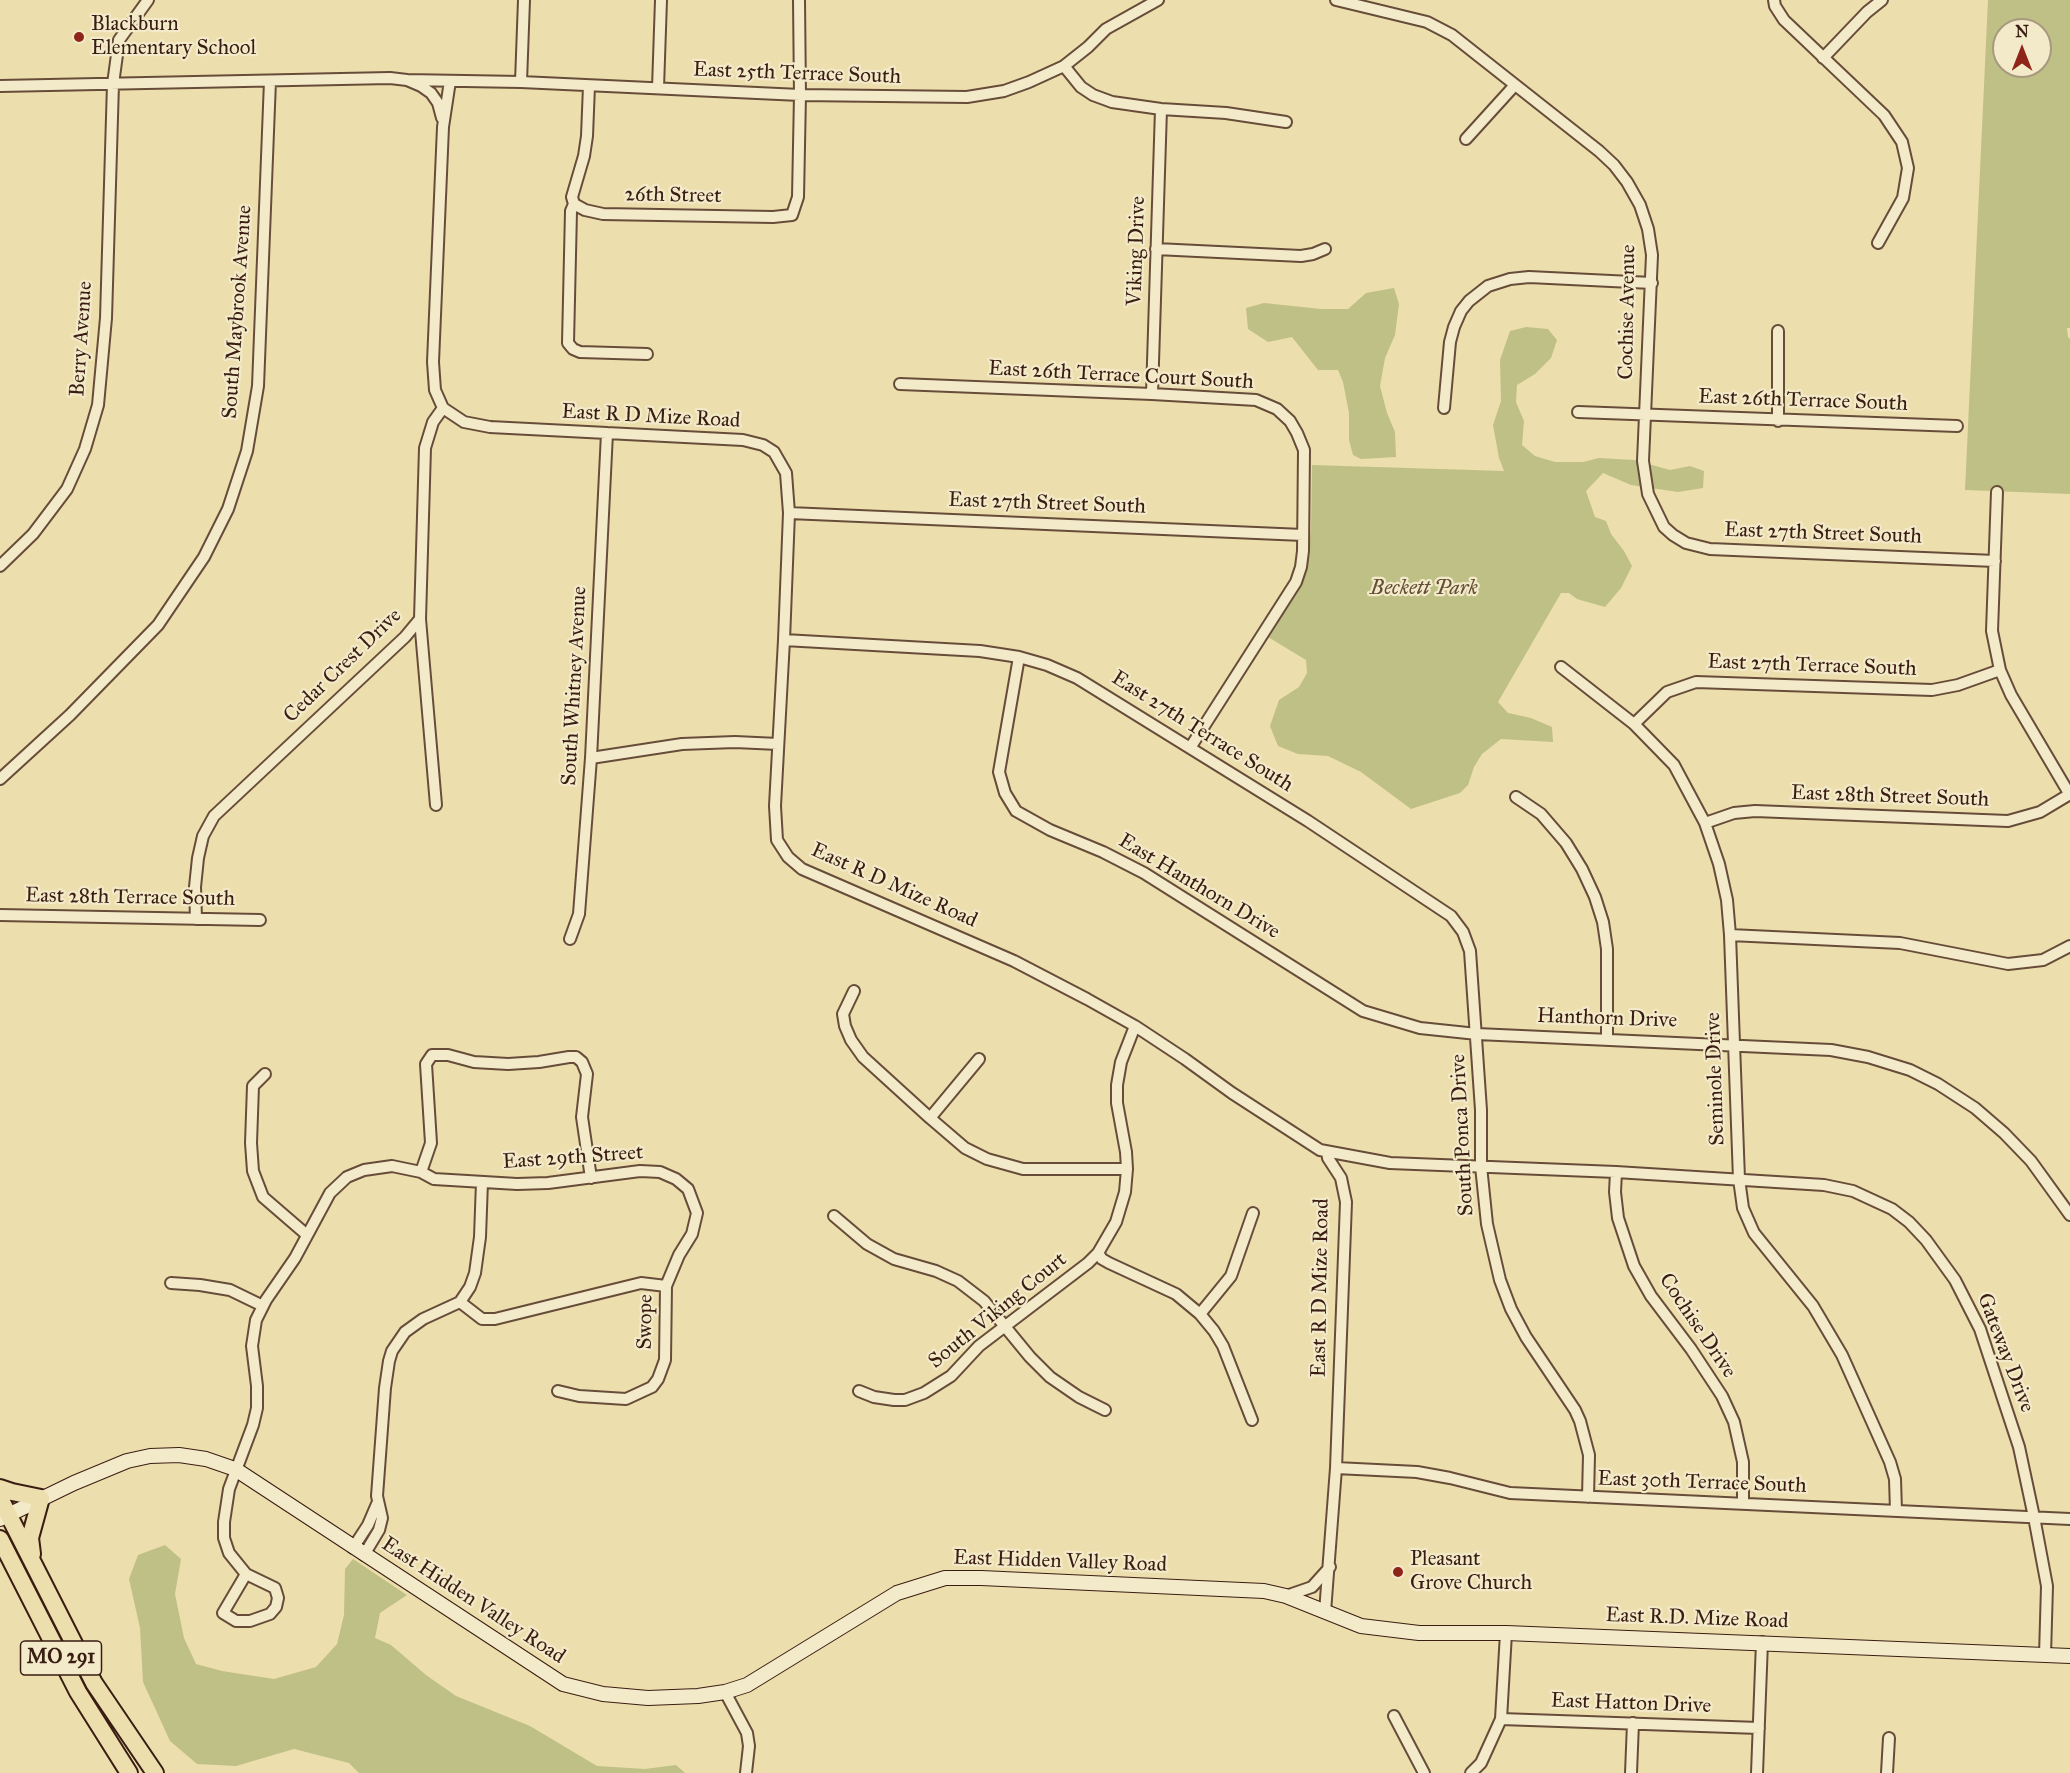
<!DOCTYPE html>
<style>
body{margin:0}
#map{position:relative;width:2070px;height:1773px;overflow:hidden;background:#eddead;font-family:"IM FELL Great Primer",serif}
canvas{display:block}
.north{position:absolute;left:1992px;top:18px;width:60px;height:60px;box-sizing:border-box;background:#f3eaca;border:2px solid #a99880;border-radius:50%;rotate:0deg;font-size:16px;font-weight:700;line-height:24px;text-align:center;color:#3a1d12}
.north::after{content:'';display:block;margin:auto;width:21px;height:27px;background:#8f2418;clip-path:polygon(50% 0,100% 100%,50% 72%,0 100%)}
</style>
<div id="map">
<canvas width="2070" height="1773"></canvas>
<div class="north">N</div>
</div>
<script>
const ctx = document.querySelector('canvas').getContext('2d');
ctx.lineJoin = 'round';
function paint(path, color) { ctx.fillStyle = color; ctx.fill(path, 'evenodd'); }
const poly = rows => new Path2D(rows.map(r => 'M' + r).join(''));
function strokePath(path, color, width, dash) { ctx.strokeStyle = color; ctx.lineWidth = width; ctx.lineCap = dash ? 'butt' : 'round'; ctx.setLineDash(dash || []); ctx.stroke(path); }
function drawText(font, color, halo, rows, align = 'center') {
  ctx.font = font + ' "IM FELL Great Primer",serif'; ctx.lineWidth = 4.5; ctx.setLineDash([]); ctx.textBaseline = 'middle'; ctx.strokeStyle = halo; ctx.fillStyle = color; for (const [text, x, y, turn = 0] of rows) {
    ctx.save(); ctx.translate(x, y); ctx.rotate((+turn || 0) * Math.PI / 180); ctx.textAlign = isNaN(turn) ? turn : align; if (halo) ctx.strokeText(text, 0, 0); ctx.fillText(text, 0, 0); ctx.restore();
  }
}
const green = poly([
 [1988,0,2070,0,2070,328,2067,328,2068,337,2070,339,2070,494,1965,490],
 [2004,30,2040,30,2040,66,2004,66],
 [1394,288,1399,304,1395,335,1385,358,1380,386,1387,413,1395,432,1396,457,1361,459,1353,455,1349,440,1349,413,1343,382,1338,370,1318,370,1292,337,1268,342,1248,329,1246,308,1264,303,1321,309,1348,309,1366,293],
 [1526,327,1548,329,1557,340,1551,358,1535,374,1517,385,1516,402,1524,421,1522,445,1535,456,1555,462,1583,462,1599,458,1634,460,1670,470,1690,466,1704,471,1703,488,1678,492,1631,485,1603,473,1586,491,1595,517,1606,521,1611,534,1624,551,1632,566,1621,588,1605,607,1577,599,1569,593,1561,593,1498,702,1508,713,1531,718,1552,727,1553,742,1501,739,1482,754,1474,767,1468,785,1460,793,1411,809,1361,772,1328,756,1298,754,1278,746,1270,726,1279,700,1299,687,1307,673,1306,660,1268,637,1303,576,1308,561,1311,529,1312,465,1504,471,1499,458,1493,425,1501,401,1500,360,1510,331],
 [165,1545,181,1559,175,1594,184,1638,196,1664,222,1671,274,1679,316,1667,337,1644,344,1615,345,1569,353,1559,407,1595,380,1613,375,1638,391,1645,426,1675,456,1696,530,1726,597,1766,645,1769,676,1765,685,1773,359,1773,349,1763,294,1749,236,1766,197,1764,170,1741,143,1682,140,1628,129,1579,138,1555]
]);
const minor = poly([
 [1336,0,1427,22,1452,35,1599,151,1614,165,1627,182,1640,205,1648,229,1652,255,1643,461,1648,494,1664,527,1673,535,1686,543,1710,549,1995,561],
 [1774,0,1775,6,1784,20,1884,115,1902,142,1908,168,1903,198,1878,243],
 [1823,58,1867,12,1882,0],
 [1064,66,1081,87,1093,95,1112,102,1161,109,1226,113,1286,122],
 [407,80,521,82,800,95,967,97,1004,91,1029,82,1064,66,1088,47,1106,29,1158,0],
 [450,81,443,127,433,362,435,390,443,408,464,422,490,427,743,440,763,445,774,452,786,473,789,513,784,640,775,806,777,840,788,857,802,869,1014,961,1087,999,1135,1026,1185,1059,1232,1093,1320,1150,1390,1163,1616,1172,1824,1185,1853,1191,1892,1209,1909,1222,1926,1240,1955,1280,1980,1329,2019,1447,2034,1517,2047,1586,2045,1655],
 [521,82,524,0],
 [0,86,390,78,407,80,421,86,431,93,438,103,442,118],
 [589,86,587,136,584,156,572,197,574,204,571,211,568,343,573,349,580,352,647,354],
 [658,88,661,0],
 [1466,139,1515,85],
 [574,204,585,210,603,214,773,217,792,215,798,197,800,95,799,0],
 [1156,249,1301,256,1313,254,1325,249],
 [1778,331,1778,421],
 [900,384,1152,394,1256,400,1277,409,1290,421,1297,433,1304,450,1303,551,1301,567,1296,582,1190,748],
 [1152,394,1161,109],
 [1444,408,1450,342,1454,327,1461,311,1469,301,1488,286,1510,279,1529,277,1652,283],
 [1578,412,1957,426],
 [1997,492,1992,631,2000,670,2011,695,2070,795],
 [789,513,1303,535],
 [0,566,33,534,67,489,85,449,98,405,106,318,113,84,119,40,148,0],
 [784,640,980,651,1019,657,1047,665,1077,678,1308,821,1451,916,1463,932,1470,951,1481,1110,1481,1166,1487,1224,1500,1280,1511,1309,1526,1337,1575,1410,1580,1421,1589,1455,1588,1497],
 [1019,657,999,772,1005,793,1016,811,1050,830,1103,852,1144,873,1363,1011,1420,1028,1477,1034,1831,1050,1868,1057,1910,1070,1938,1084,1975,1108,2004,1133,2031,1161,2070,1215],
 [1561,667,1634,724,1674,765,1705,823,1719,864,1727,900,1730,935,1739,1179,1743,1208,1754,1233,1813,1306,1842,1355,1890,1462,1895,1479,1896,1511],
 [1634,724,1667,692,1696,682,1932,690,1958,685,2000,670],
 [591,758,682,744,735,742,778,744],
 [0,779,70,715,158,625,204,557,228,509,247,451,258,386,270,81],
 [1516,797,1541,814,1566,843,1582,869,1595,897,1603,922,1607,949,1607,1039],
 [436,805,420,619,425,448,433,422,443,408],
 [1705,823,1734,813,1755,811,2008,821,2040,812,2070,794],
 [0,915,260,920],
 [196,919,195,887,198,858,203,836,214,816,405,637,420,619],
 [1730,935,1900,943,2008,964,2043,960,2070,946],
 [570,939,579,914,591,758,607,433],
 [854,991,843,1014,845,1026,851,1040,863,1057,930,1118,965,1148,987,1159,1023,1169,1127,1169],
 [265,1074,253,1086,251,1143,253,1171,263,1197,307,1235],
 [930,1118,979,1059],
 [421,1172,431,1143,426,1064,432,1055,448,1055,474,1062,508,1064,539,1062,569,1057,576,1057,582,1062,587,1074,582,1117,591,1178],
 [1616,1172,1615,1192,1618,1218,1634,1266,1651,1296,1691,1349,1722,1396,1734,1422,1743,1462,1743,1503],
 [834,1216,867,1244,894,1259,936,1271,958,1281,984,1301,1030,1357,1050,1377,1079,1397,1105,1410],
 [1098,1253,1102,1259,1109,1263,1176,1294,1200,1314,1214,1331,1223,1346,1252,1420],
 [171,1283,200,1285,230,1290,263,1306],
 [460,1302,482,1319,495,1319,641,1283,666,1286],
 [1200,1314,1231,1276,1253,1213],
 [859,1391,874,1397,894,1400,905,1400,924,1393,951,1376,979,1346,1088,1263,1098,1253,1116,1222,1125,1192,1127,1169,1126,1152,1117,1103,1117,1085,1121,1062,1135,1026],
 [1336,1468,1417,1472,1450,1478,1510,1493,2070,1519],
 [353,1548,368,1525,377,1504],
 [364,1555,379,1530,382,1518,377,1496,385,1388,389,1361,392,1351,405,1332,423,1319,460,1302,470,1287,475,1273,480,1237,482,1182],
 [246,1574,223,1613,236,1621,250,1621,270,1614,276,1607,278,1598,275,1588,246,1574,229,1553,224,1538,224,1522,229,1489,253,1425,257,1408,257,1386,252,1346,256,1320,266,1300,295,1258,330,1193,347,1177,364,1170,392,1166,421,1172,434,1179,517,1184,548,1183,640,1171,660,1172,676,1179,688,1189,697,1213,692,1234,679,1255,666,1286,665,1360,658,1379,652,1387,626,1399,579,1396,558,1391],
 [1286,1596,1312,1587,1330,1567],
 [1325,1612,1336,1468,1346,1202,1341,1178,1328,1158,1327,1152],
 [725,1692,747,1733,749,1746,746,1773],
 [1394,1716,1424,1773],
 [1501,1719,1759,1728],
 [1471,1773,1481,1763,1501,1719,1506,1633],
 [1631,1773,1633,1723],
 [1757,1773,1762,1642],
 [1887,1773,1889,1738]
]);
const secondary = poly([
 [0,1519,74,1483,127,1461,150,1456,179,1455,206,1459,235,1469,563,1684,603,1694,648,1698,698,1696,725,1692,747,1685,897,1593,945,1578,981,1578,1264,1591,1286,1596,1361,1626,1419,1633,1506,1633,2070,1656]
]);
const trunk = poly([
 [0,1488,12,1492,41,1498,30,1538,32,1554],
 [0,1498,94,1683,155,1773],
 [0,1539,78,1692,129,1773]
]);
const markers = [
 [79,37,6,"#8f2418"],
 [1398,1572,6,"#8f2418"]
];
const shields = [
 [61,1658,81]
];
const shieldNames = [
 ["MO 291",61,1658]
];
const poiNames = [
 ["Blackburn",91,25],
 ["Elementary School",91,49],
 ["Pleasant",1410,1560],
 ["Grove Church",1410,1584]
];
const streetNames = [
 ["East 25th Terrace South",797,74,2],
 ["26th Street",673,196,1],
 ["Viking Drive",1137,251,-88],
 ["South Maybrook Avenue",238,312,-86],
 ["Cochise Avenue",1628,312,-89],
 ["Berry Avenue",82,339,-86],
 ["East 26th Terrace Court South",1121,376,3],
 ["East 26th Terrace South",1803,401,2],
 ["East R D Mize Road",651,417,3],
 ["East 27th Street South",1047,504,2],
 ["East 27th Street South",1823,534,2],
 ["Cedar Crest Drive",343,666,-44],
 ["East 27th Terrace South",1812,666,2],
 ["South Whitney Avenue",575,686,-87],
 ["East 27th Terrace South",1202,732,32],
 ["East 28th Street South",1890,797,2],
 ["East R D Mize Road",894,886,24],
 ["East Hanthorn Drive",1199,887,31],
 ["East 28th Terrace South",130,898,1],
 ["Hanthorn Drive",1607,1019,2],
 ["Seminole Drive",1716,1079,-92],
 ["South Ponca Drive",1463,1135,-93],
 ["East 29th Street",573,1158,-4],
 ["East R D Mize Road",1321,1288,-89],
 ["South Viking Court",998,1311,-39],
 ["Swope",646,1322,-89],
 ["Cochise Drive",1697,1326,56],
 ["Gateway Drive",2005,1353,69],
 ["East 30th Terrace South",1702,1483,2],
 ["East Hidden Valley Road",1060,1562,2],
 ["East Hidden Valley Road",473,1601,33],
 ["East R.D. Mize Road",1697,1619,2],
 ["East Hatton Drive",1631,1704,2]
];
const parkNames = [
 ["Beckett Park",1424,589]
];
paint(green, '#bec085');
strokePath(minor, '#674d39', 14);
strokePath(secondary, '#3a1d12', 16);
strokePath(trunk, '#3a1d12', 20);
strokePath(minor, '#f3eaca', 10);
strokePath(secondary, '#f3eaca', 14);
strokePath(trunk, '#eddead', 16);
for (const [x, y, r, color] of markers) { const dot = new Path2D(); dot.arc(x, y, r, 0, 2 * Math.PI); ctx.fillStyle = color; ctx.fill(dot); strokePath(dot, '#f3eaca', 2); }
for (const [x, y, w] of shields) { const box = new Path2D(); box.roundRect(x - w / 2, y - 17, w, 34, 4.5); ctx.fillStyle = '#f3eaca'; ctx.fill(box); strokePath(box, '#3a1d12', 1.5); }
drawText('bold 20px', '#3a1d12', null, shieldNames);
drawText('21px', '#3a1d12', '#f3eaca', poiNames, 'left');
drawText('21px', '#3a1d12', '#f3eaca', streetNames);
drawText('italic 21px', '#624e34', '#f3eaca', parkNames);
</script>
